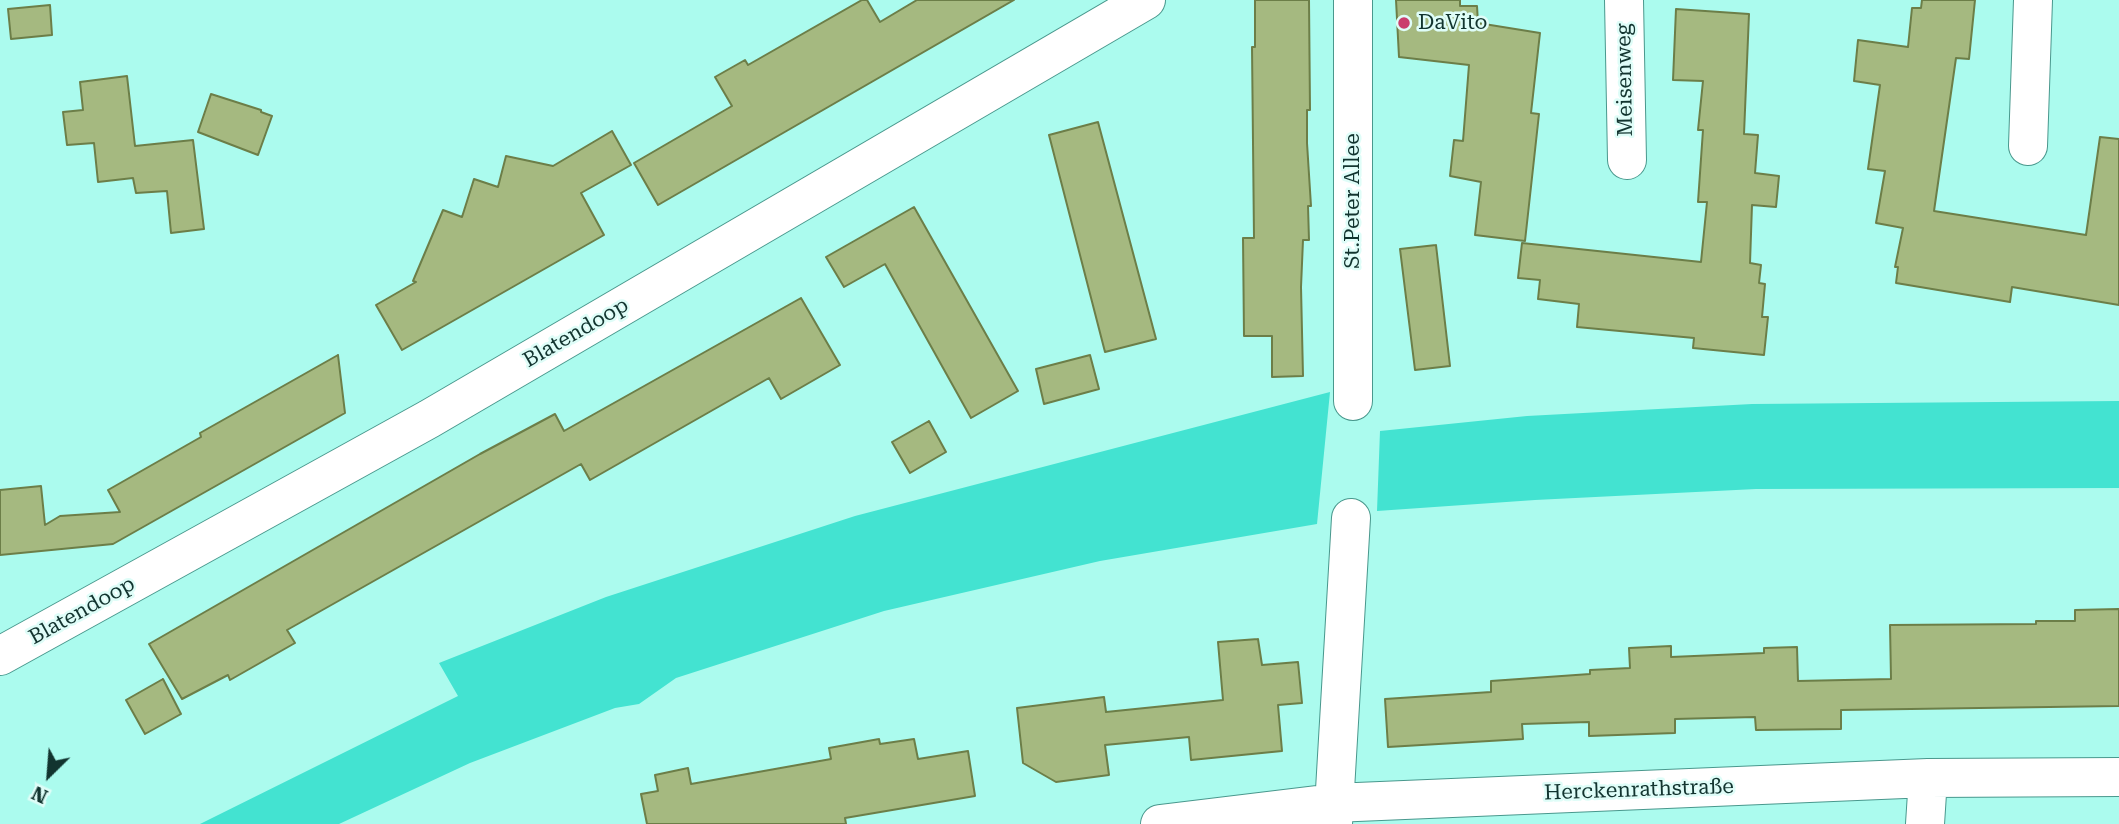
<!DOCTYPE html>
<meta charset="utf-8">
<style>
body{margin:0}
#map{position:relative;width:2119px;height:824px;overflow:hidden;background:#abfbee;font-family:"Roboto Serif",serif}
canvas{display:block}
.north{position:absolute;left:14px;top:740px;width:70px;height:70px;-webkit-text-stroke:5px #dffdf8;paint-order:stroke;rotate:205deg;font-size:19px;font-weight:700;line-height:28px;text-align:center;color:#12342f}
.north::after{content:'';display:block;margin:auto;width:24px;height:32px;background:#12342f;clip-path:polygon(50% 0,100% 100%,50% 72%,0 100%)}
</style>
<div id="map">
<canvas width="2119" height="824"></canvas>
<div class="north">N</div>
</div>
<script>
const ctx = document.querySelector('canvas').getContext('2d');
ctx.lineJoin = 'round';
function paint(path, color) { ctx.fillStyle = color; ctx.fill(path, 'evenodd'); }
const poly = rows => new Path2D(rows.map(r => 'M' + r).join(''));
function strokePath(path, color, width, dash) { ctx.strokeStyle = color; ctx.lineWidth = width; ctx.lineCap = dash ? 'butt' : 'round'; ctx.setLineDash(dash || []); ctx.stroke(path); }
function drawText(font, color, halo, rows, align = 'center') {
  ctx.font = font + ' "Roboto Serif",serif'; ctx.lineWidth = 5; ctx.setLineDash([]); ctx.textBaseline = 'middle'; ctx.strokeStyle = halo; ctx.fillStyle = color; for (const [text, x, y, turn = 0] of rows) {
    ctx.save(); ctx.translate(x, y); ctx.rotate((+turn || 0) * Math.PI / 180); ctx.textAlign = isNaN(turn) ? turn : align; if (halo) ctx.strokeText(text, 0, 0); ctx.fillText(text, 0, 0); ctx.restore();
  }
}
const green = poly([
 [1330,392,1317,524,1100,561,884,611,676,678,639,704,615,708,470,763,339,824,200,824,458,696,439,663,606,597,855,516],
 [2119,401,2119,488,1756,489,1535,500,1377,511,1380,431,1527,416,1752,404]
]);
const building = poly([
 [862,0,867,0,880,22,917,0,1014,0,658,205,634,163,732,106,715,77,745,60,748,65,862,0],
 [1255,0,1309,0,1310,110,1307,110,1307,143,1311,206,1308,206,1309,240,1303,240,1301,287,1303,376,1272,377,1272,336,1244,336,1243,238,1254,238,1252,47,1255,47,1255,0],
 [1396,0,1460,0,1460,6,1477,6,1478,23,1540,33,1531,113,1539,114,1525,241,1475,235,1481,182,1450,176,1454,140,1463,141,1469,65,1399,57,1396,0],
 [1922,0,1975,0,1969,59,1956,58,1934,211,2086,235,2100,137,2119,139,2119,305,2012,287,2010,302,1896,283,1898,267,1895,267,1903,228,1876,223,1885,171,1868,169,1880,85,1854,81,1858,40,1908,47,1912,8,1921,8,1922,0],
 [50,5,52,35,11,39,8,9,50,5],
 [1676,9,1749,14,1744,134,1758,135,1755,173,1779,176,1776,207,1752,205,1750,263,1761,265,1759,283,1765,284,1762,317,1768,317,1764,355,1693,348,1694,338,1577,327,1579,304,1538,299,1540,280,1518,278,1522,243,1701,262,1707,202,1698,202,1703,130,1698,130,1703,81,1673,80,1676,9],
 [127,76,135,146,193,140,204,229,171,233,167,191,136,193,133,178,98,182,94,143,67,145,63,112,83,110,80,82,127,76],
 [211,94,261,110,261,112,272,116,258,155,198,132,211,94],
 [1098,122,1156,339,1105,352,1049,135,1098,122],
 [612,131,631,165,581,193,604,235,402,350,376,305,416,282,413,281,443,210,462,217,474,179,498,187,506,156,553,166,612,131],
 [914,207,1018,391,971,418,885,264,844,287,826,257,914,207],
 [1436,245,1450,366,1415,370,1400,249,1436,245],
 [801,298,840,365,781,399,769,378,590,480,581,464,287,630,295,643,230,680,228,675,182,699,149,644,480,454,555,414,564,431,801,298],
 [338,355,345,413,113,544,0,555,0,490,41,486,45,525,60,516,120,512,108,490,201,437,200,433,338,355],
 [1090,355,1099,389,1044,404,1036,369,1090,355],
 [929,421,946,452,910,473,892,442,929,421],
 [2119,609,2119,706,1841,710,1841,729,1756,730,1755,717,1675,719,1675,733,1589,736,1589,722,1522,724,1523,739,1388,747,1385,699,1491,692,1491,681,1590,674,1590,670,1630,668,1629,648,1671,646,1671,657,1764,653,1764,648,1797,647,1798,681,1891,679,1890,625,2036,624,2036,621,2075,621,2075,610,2119,609],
 [1258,639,1262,665,1298,662,1302,703,1278,705,1282,751,1191,760,1189,737,1105,745,1109,775,1056,782,1023,763,1017,708,1104,697,1106,712,1223,700,1218,642,1258,639],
 [163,679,181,714,145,734,126,700,163,679],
 [879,739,880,744,914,739,918,759,968,751,975,796,845,818,846,824,647,824,641,794,658,791,655,775,688,768,691,784,831,759,829,748,879,739]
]);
const minor = poly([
 [1353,0,1353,401],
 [1624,0,1627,160],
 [2028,146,2033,0],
 [0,656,429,419,1146,0],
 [1160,824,1333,803,1928,778,2119,777],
 [1333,824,1351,518],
 [1925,824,1928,778]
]);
const markers = [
 [1404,23,7,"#ca3d6d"]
];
const poiNames = [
 ["DaVito",1418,23]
];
const streetNames = [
 ["Meisenweg",1625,80,-91],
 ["St.Peter Allee",1353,201,-90],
 ["Blatendoop",576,333,-30],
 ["Blatendoop",82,611,-29],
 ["Herckenrathstraße",1639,790,-2]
];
paint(green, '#43e3d1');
paint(building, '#a5b980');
strokePath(building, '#6c7e48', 2);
strokePath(minor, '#49988d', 40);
strokePath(minor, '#fff', 38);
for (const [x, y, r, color] of markers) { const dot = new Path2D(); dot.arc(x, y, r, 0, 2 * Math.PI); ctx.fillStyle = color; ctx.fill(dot); strokePath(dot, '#dffdf8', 2.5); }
drawText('21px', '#12342f', '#dffdf8', poiNames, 'left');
drawText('21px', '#12342f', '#dffdf8', streetNames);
</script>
